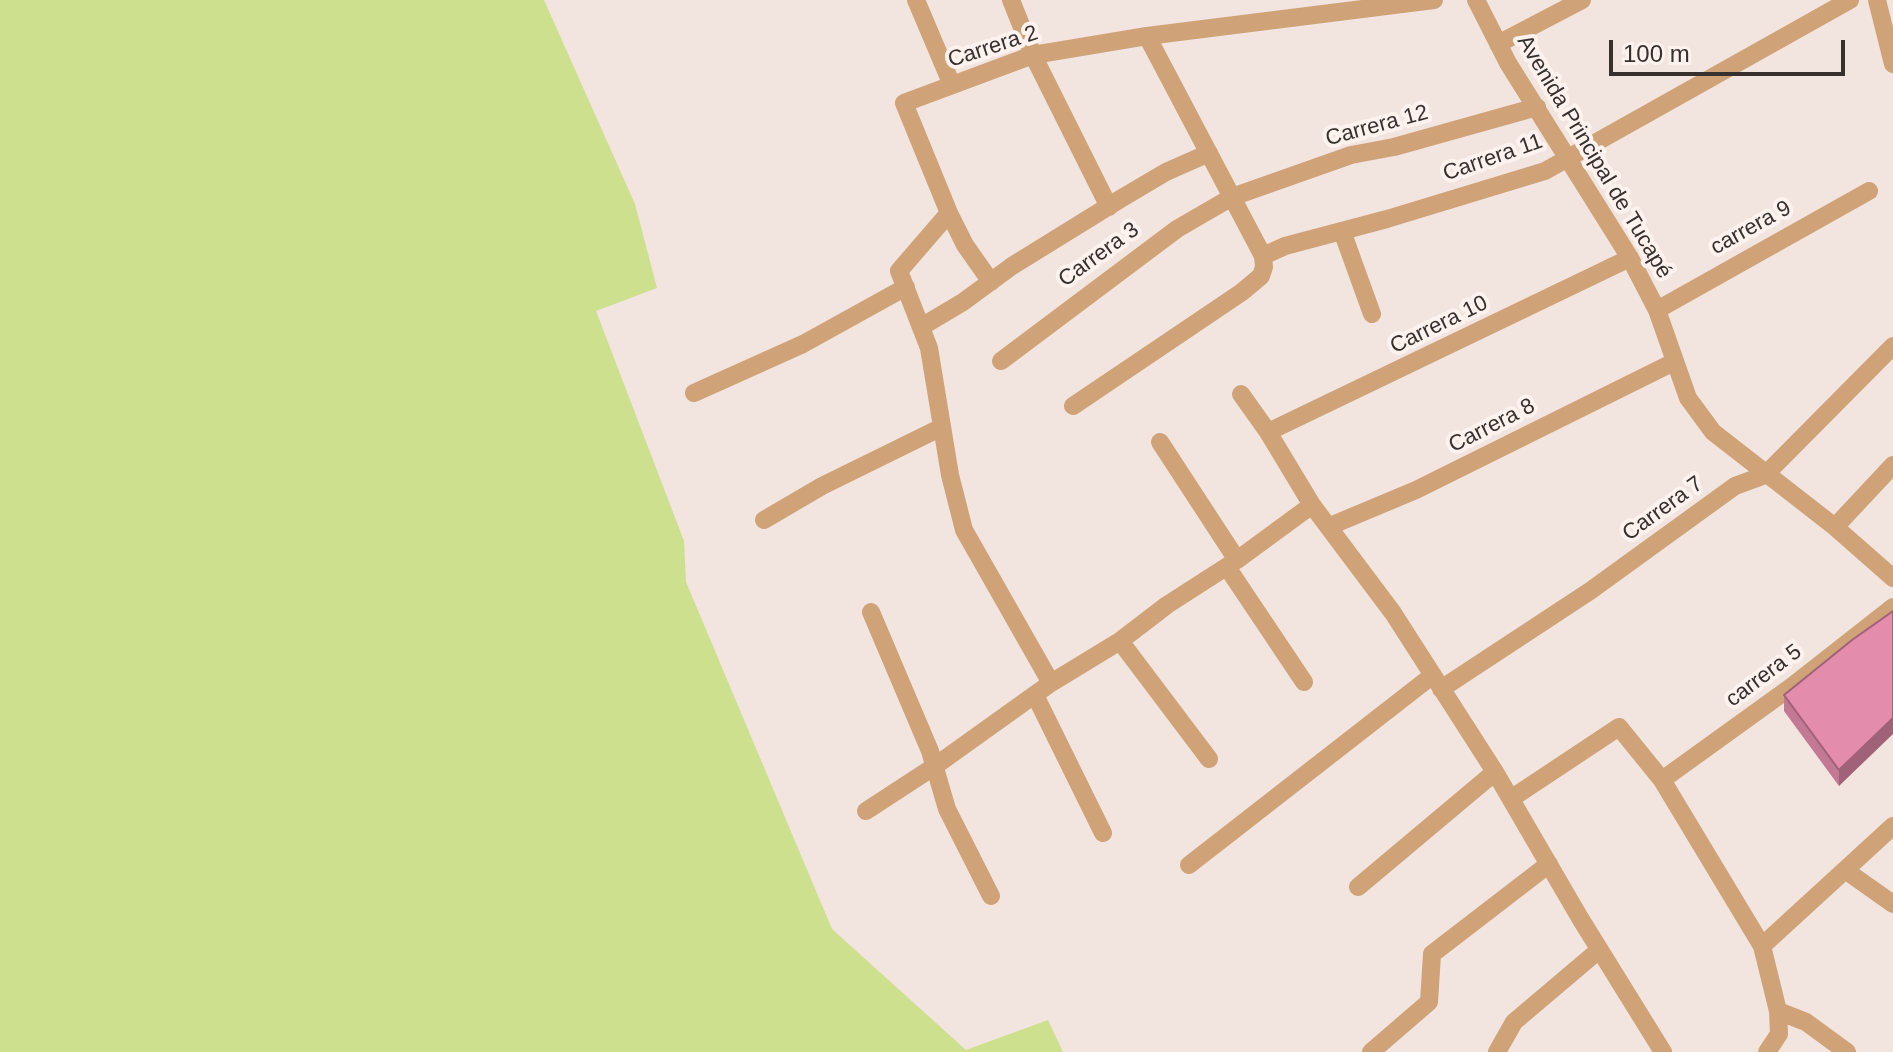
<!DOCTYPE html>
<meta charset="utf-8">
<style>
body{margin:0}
#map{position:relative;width:1893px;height:1052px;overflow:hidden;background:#f2e4df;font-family:Arial,sans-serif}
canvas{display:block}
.scale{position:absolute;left:1609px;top:40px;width:236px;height:36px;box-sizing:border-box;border:4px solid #36312f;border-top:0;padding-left:10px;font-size:24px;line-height:28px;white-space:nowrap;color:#36312f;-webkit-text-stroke:6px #fdf2ee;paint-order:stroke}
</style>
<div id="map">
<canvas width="1893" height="1052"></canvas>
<div class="scale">100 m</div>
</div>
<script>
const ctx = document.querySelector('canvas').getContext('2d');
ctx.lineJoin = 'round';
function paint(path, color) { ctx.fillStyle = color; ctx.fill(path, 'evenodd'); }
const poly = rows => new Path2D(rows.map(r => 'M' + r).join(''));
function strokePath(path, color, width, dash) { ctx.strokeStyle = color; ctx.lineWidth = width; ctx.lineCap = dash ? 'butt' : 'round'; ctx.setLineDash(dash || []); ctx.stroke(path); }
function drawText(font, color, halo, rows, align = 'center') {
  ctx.font = font + ' Arial,sans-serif'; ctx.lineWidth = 8; ctx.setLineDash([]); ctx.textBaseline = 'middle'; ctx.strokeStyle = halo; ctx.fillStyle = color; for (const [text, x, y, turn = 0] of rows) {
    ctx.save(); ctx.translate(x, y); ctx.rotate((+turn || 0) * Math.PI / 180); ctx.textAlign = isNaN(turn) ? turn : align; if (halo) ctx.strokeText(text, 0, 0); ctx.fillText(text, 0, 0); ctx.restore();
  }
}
const green = poly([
 [0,0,544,0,635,204,657,288,596,311,684,541,686,582,832,929,966,1050,1048,1020,1063,1052,0,1052]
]);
const minor = poly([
 [916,0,952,85],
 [1011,0,1033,55,1109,207],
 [1476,0,1508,63,1630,258,1657,310,1688,398,1713,432,1835,527,1893,578],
 [1877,0,1893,64],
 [1498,44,1582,0],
 [949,213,965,245,991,282],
 [1342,231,1372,314],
 [1263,256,1285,246,1387,219,1545,171,1850,0],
 [1657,310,1869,191],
 [921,327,963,302,1012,266,1122,198,1166,172,1209,153],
 [1001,361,1177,229,1232,197,1351,155,1394,147,1537,107],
 [694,393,803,344,906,287],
 [1241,394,1268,432,1312,505,1393,613,1495,772,1580,918,1663,1052],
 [1073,406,1242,292,1261,276,1264,267,1263,256,1147,36],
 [1268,432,1630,258],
 [1160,442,1237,560],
 [764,520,822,486,942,427],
 [1330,526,1416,490,1674,362],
 [1835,527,1893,465],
 [1227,567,1304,682],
 [871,612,930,751,947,809,991,896],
 [1120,641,1209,759],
 [1051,683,964,530,950,475,929,348,899,271,949,213,904,103,1033,55,1147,36,1434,0],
 [1441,689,1590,591,1735,486,1765,475,1893,346],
 [1035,695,1103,833],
 [1662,780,1791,687,1893,607],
 [1512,798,1619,727,1662,780,1762,946,1778,1011,1806,1022,1847,1052],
 [866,811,935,766,1051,683,1120,641,1167,605,1237,560,1312,505],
 [1189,865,1433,675],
 [1845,870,1893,826],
 [1358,887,1495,772],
 [1762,946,1845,870,1893,904],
 [1371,1052,1429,1002,1432,954,1549,864],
 [1497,1052,1514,1022,1599,950],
 [1767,1052,1779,1034,1778,1011]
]);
const wall = poly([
 [1852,640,1839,786,1784,711,1784,695]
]);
const shadedWall = poly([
 [1893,718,1893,734,1839,786,1839,770]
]);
const building = poly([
 [1893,611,1893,718,1839,770,1784,695,1852,640,1893,611]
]);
const streetNames = [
 ["Carrera 2",993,47,-18],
 ["Carrera 12",1377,126,-15],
 ["Avenida Principal de Tucapé",1594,157,59],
 ["Carrera 11",1493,158,-19],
 ["carrera 9",1751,228,-29],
 ["Carrera 3",1099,255,-36],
 ["Carrera 10",1439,325,-26],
 ["Carrera 8",1492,426,-27],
 ["Carrera 7",1663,509,-36],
 ["carrera 5",1764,676,-37]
];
paint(green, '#cce08e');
strokePath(minor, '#cfa278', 18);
paint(wall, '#c37893');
paint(shadedWall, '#9f6278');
paint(building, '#e38cab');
strokePath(building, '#9f6278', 2);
drawText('22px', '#36312f', '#fdf2ee', streetNames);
</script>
